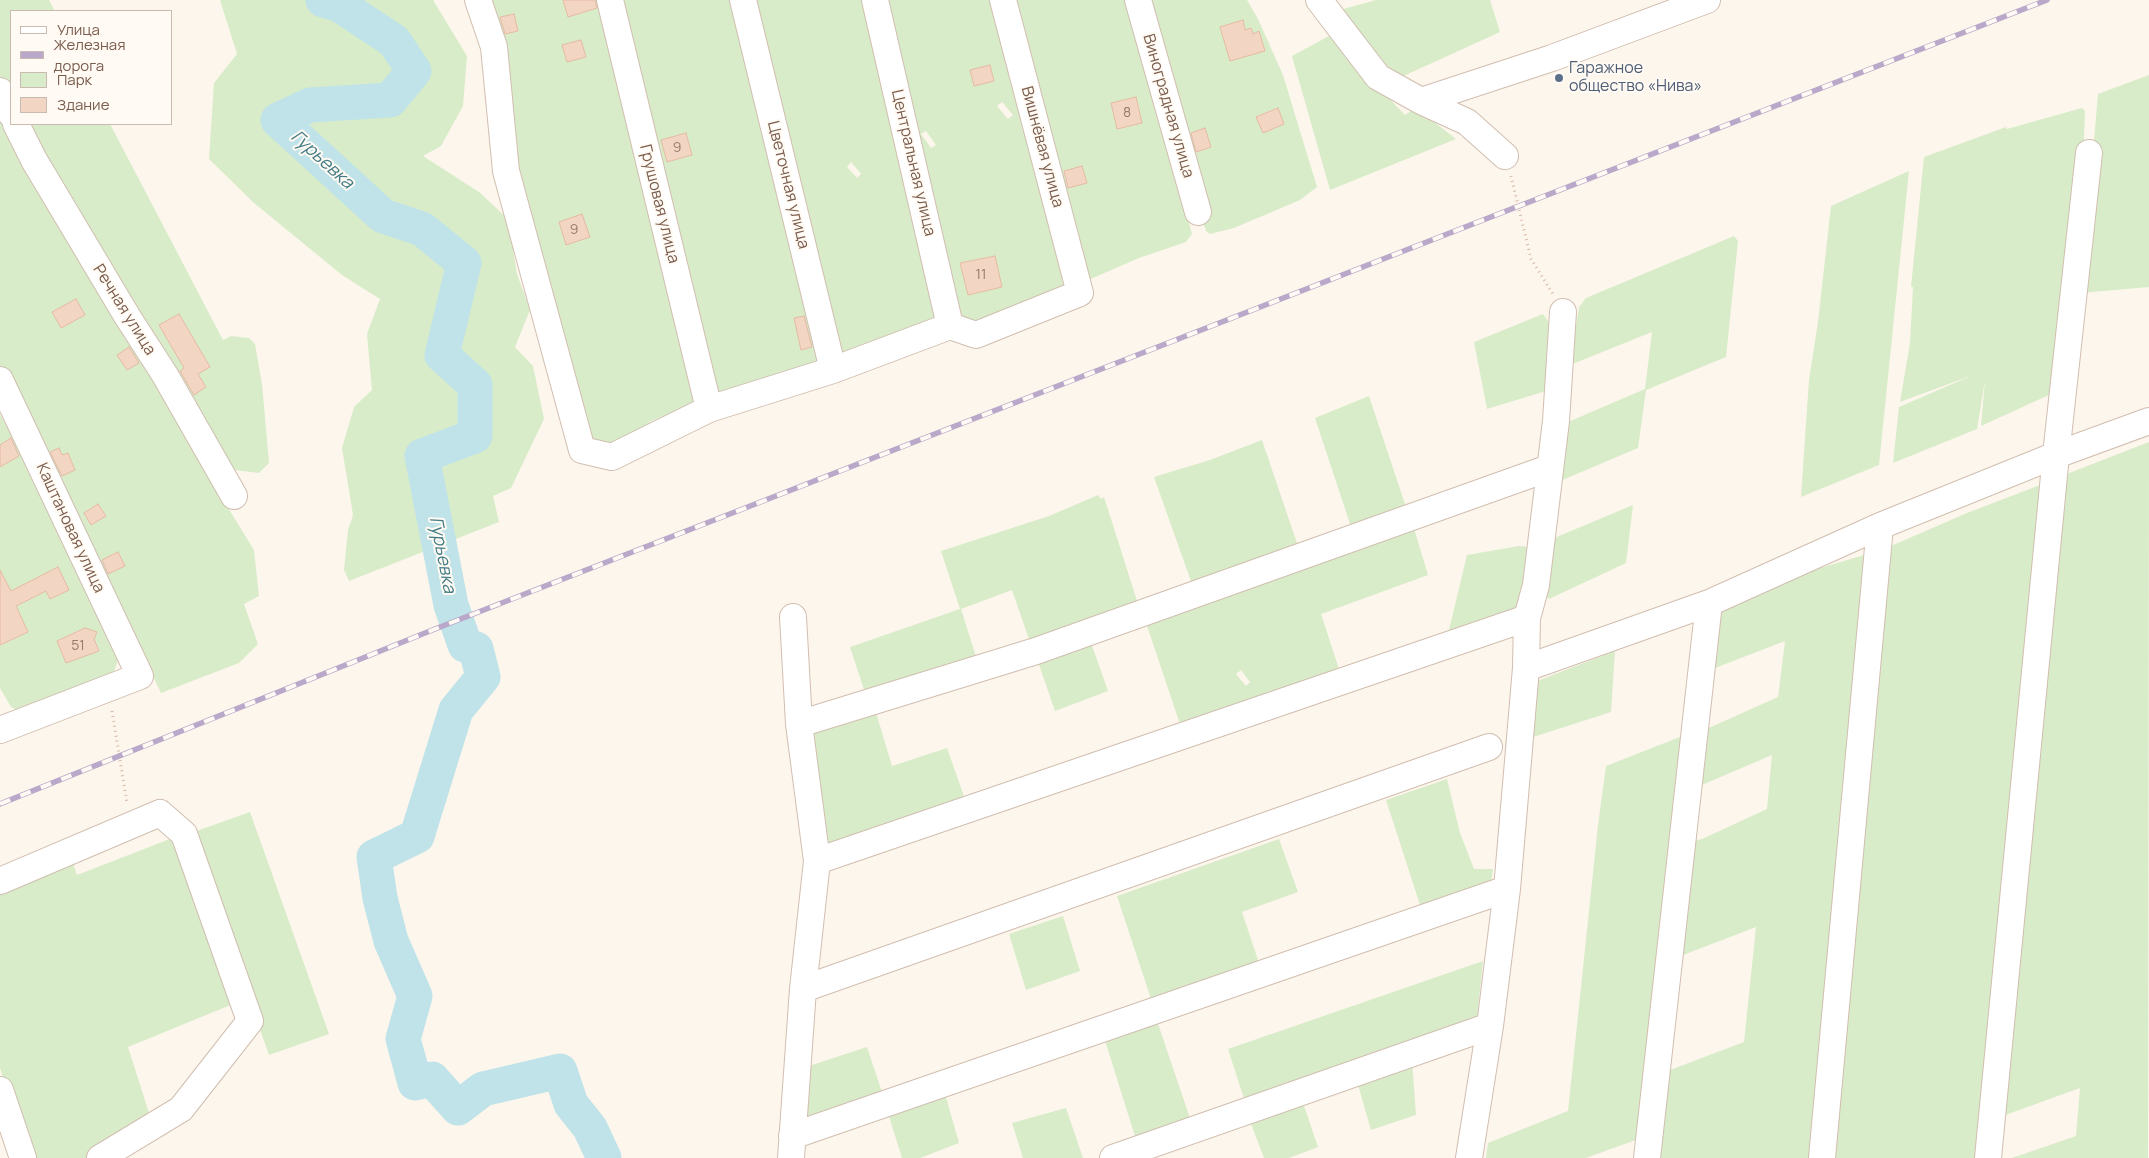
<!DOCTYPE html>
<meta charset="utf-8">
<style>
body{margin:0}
#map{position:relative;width:2149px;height:1158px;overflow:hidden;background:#fdf6ec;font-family:Manrope,sans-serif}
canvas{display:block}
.legend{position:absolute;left:10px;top:10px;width:162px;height:115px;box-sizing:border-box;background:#fffaf3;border:1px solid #cabbb1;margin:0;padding:6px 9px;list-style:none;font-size:15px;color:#7a5c4d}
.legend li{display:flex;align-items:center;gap:10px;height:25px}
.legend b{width:25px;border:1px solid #cabbb1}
</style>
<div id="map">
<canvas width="2149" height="1158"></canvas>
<ul class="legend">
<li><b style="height:6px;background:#fff"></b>Улица</li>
<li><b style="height:6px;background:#b9a8c9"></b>Железная дорога</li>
<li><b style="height:14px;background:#d8ecc9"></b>Парк</li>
<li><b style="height:14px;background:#f3d5c3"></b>Здание</li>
</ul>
</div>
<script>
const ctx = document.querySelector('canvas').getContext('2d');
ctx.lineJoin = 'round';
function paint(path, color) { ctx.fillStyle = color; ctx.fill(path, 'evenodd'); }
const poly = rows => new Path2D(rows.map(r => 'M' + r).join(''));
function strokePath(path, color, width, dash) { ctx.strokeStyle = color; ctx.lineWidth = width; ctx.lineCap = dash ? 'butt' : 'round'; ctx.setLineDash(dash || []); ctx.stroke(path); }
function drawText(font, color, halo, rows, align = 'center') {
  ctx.font = font + ' Manrope,sans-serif'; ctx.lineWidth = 4; ctx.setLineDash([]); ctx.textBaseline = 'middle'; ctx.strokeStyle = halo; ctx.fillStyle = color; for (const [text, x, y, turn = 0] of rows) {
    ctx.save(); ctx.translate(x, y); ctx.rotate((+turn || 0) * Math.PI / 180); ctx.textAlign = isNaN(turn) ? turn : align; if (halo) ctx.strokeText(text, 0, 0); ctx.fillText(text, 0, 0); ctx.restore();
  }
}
const green = poly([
 [0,0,49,0,55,11,11,11,11,101,0,76],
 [220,0,433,0,467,56,463,106,441,146,423,156,479,192,508,219,517,274,530,310,515,347,533,366,544,419,511,488,493,496,499,522,349,581,344,570,348,530,353,515,342,448,354,407,372,390,367,334,380,299,342,275,254,203,209,159,214,83,237,54],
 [486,0,606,0,701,402,649,422,650,429,593,451,539,278],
 [617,0,737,0,825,360,715,399],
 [750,0,870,0,944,317,837,357],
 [851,162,861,174,857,178,847,167],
 [885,0,998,0,1069,287,975,323,972,320,969,322,958,322],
 [1002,102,1013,115,1008,119,997,106],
 [926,131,936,145,931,148,921,134],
 [1011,0,1131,0,1192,234,1186,242,1139,258,1086,281],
 [1144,0,1247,0,1258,19,1283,75,1317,187,1300,200,1234,228,1210,234,1206,231,1199,211],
 [1376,0,1490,0,1500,32,1397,79,1336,11],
 [1329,36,1405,115,1414,109,1420,111,1456,139,1330,190,1292,56],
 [2149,75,2149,287,2081,293,2098,94],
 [2082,108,2085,111,2083,164,2062,389,1981,426,1985,380,1977,429,1893,463,1899,407,1973,375,1900,402,1910,343,1913,287,1911,287,1924,157,2006,127,2007,129],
 [0,110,207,463,230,511,254,550,259,596,244,604,258,644,239,663,161,693,131,630,0,381],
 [22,124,110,124,223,340,231,336,249,338,255,344,262,384,269,463,259,473,227,469],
 [1909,171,1879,465,1801,497,1809,380,1818,322,1831,206],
 [1734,236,1738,241,1726,357,1646,390,1638,448,1553,484,1561,425,1645,389,1652,332,1570,365,1579,307,1586,298],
 [1543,314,1552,327,1546,391,1487,409,1474,342],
 [1369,396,1407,510,1352,530,1315,418],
 [0,414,24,458,120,654,114,672,20,711,11,707,0,688],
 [1262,440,1299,549,1193,587,1154,477,1210,460],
 [2149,442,2148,1158,2012,1158,2076,1136,2080,1088,1997,1118,2059,477],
 [2048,482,1978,1158,1826,1158,1884,549,1967,513],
 [1098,495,1101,499,1104,497,1139,607,1031,645,1012,590,961,609,978,663,867,699,850,647,960,609,941,551,1049,516],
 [1633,505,1626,563,1549,599,1542,593,1547,541],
 [1412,522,1428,575,1321,614,1339,669,1181,727,1144,617],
 [1241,670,1250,682,1246,686,1236,674],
 [1519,546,1529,547,1520,611,1457,634,1449,630,1467,555],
 [1871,553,1815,1158,1653,1158,1662,1073,1744,1042,1756,927,1678,957,1687,843,1702,839,1767,809,1772,755,1695,788,1702,731,1778,697,1785,641,1710,670,1715,610,1787,578],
 [1089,637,1108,691,1055,711,1036,656],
 [1615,651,1611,712,1527,739,1532,683],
 [875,709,892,766,947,748,966,802,831,849,821,842,810,731],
 [1685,735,1667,906,1659,933,1661,964,1644,1137,1586,1158,1486,1158,1488,1143,1568,1111,1598,825,1606,766],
 [1447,779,1460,833,1474,869,1493,869,1491,884,1422,911,1386,800],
 [250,812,329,1034,269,1055,191,833],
 [175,837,233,1004,128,1047,156,1135,97,1158,28,1158,0,1068,0,888,72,860,77,875],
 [1279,839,1298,892,1242,912,1260,966,1153,1005,1117,896],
 [1063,916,1080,971,1026,990,1009,934],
 [1483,961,1476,1026,1246,1105,1228,1049],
 [1155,1015,1192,1124,1137,1143,1103,1034],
 [867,1047,885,1101,805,1121,803,1068],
 [1412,1060,1416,1115,1371,1130,1356,1078],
 [944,1090,959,1143,920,1158,902,1158,887,1110],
 [1301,1097,1318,1147,1289,1158,1264,1158,1248,1116],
 [1066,1108,1083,1158,1023,1158,1012,1123]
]);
const river = poly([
 [323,0,338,4,394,41,414,71,390,100,310,105,278,120,383,216,422,229,464,263,442,355,475,385,475,436,422,456,451,605,465,645,476,649,483,677,456,710,417,836,374,857,380,898,391,941,415,996,403,1039,415,1083,432,1079,458,1108,483,1089,560,1071,571,1104,590,1128,604,1158]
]);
const building = poly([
 [563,0,595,0,597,8,568,17,563,0],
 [514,14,518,31,505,34,500,17,514,14],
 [1243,20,1245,30,1251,28,1253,34,1259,31,1265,51,1230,61,1220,27,1243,20],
 [581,40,586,57,567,62,562,45,581,40],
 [990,65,994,81,974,86,970,70,990,65],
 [1136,97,1142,123,1117,129,1111,103,1136,97],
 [1278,108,1284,124,1263,133,1256,117,1278,108],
 [1205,128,1211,147,1196,152,1191,133,1205,128],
 [686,133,692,155,667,162,661,140,686,133],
 [1082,166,1087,183,1068,188,1064,171,1082,166],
 [582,214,590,237,566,245,559,222,582,214],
 [995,256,1002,287,968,295,960,263,995,256],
 [76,299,85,315,61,328,52,312,76,299],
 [179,314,210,367,198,374,206,387,194,395,180,371,184,368,159,325,179,314],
 [804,316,812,347,801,350,794,318,804,316],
 [129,347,139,363,127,370,117,355,129,347],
 [11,438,19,456,0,467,0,445,11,438],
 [59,448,62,455,68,453,75,470,62,476,50,452,59,448],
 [98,504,106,516,91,525,84,513,98,504],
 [118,552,125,566,108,574,102,560,118,552],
 [58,567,69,590,50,599,46,591,16,606,28,632,0,645,0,570,11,591,58,567],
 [85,628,97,632,94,639,99,651,66,663,57,641,85,628]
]);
const path = poly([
 [1511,176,1531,259,1553,294],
 [112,711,127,803]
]);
const minor = poly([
 [478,0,494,47,506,171,582,450,612,457,709,409,833,370,950,326,976,335,1080,293,1003,0],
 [610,0,709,409],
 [743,0,833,370],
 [875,0,950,326],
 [1138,0,1198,212],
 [1319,0,1378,77,1421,101,1467,122,1505,156],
 [0,91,11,114],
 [1421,101,1552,58,1707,0],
 [16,124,34,160,127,316,165,375,234,496],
 [0,380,140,676,0,730],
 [1526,668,1709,603,1880,526,2056,455,2149,421],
 [799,724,1036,651,1549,468],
 [817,861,1527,618],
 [0,881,160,813,184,834,250,1021,181,1109,100,1158],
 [803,989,1489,747],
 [0,1090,23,1158],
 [792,1136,1507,889],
 [791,1158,803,989,817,861,799,724,793,617],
 [1113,1158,1490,1026],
 [1469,1158,1490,1026,1507,889,1526,668,1527,618,1536,585,1556,421,1563,312],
 [1647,1158,1709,603],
 [1822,1158,1880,526],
 [1988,1158,2056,455,2089,153]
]);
const rail = poly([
 [0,804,435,629,2047,0]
]);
const markers = [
 [1559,78,5,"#5c6f8a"]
];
const numberNames = [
 ["8",1127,113],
 ["9",677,148],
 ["9",574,230],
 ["11",981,275],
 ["51",78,646]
];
const serviceNames = [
 ["Гаражное",1569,69],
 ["общество «Нива»",1569,87]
];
const streetNames = [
 ["Виноградная улица",1168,106,74],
 ["Вишнёвая улица",1042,147,75],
 ["Центральная улица",913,163,77],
 ["Цветочная улица",788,185,76],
 ["Грушовая улица",659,204,76],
 ["Речная улица",124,310,58],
 ["Каштановая улица",70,528,65]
];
const waterNames = [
 ["Гурьевка",322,160,42],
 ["Гурьевка",442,555,79]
];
paint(green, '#d8ecc9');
strokePath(river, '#bfe3e8', 35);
paint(building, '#f3d5c3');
strokePath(building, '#e6bba3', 1);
strokePath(minor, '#d1beb0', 28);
strokePath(path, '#d9b8a5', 3, [1, 4]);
strokePath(minor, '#fff', 26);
strokePath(rail, '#b9a8c9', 5.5);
strokePath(rail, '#fffaf3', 4, [11]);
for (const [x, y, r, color] of markers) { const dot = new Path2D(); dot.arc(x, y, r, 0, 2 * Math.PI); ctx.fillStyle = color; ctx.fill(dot); strokePath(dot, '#fffaf3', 2); }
drawText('14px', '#987a6a', null, numberNames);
drawText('16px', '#4e5e75', '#fffaf3', serviceNames, 'left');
drawText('16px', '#7a5c4d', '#fffaf3', streetNames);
drawText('italic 18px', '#437c86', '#fffaf3', waterNames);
</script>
